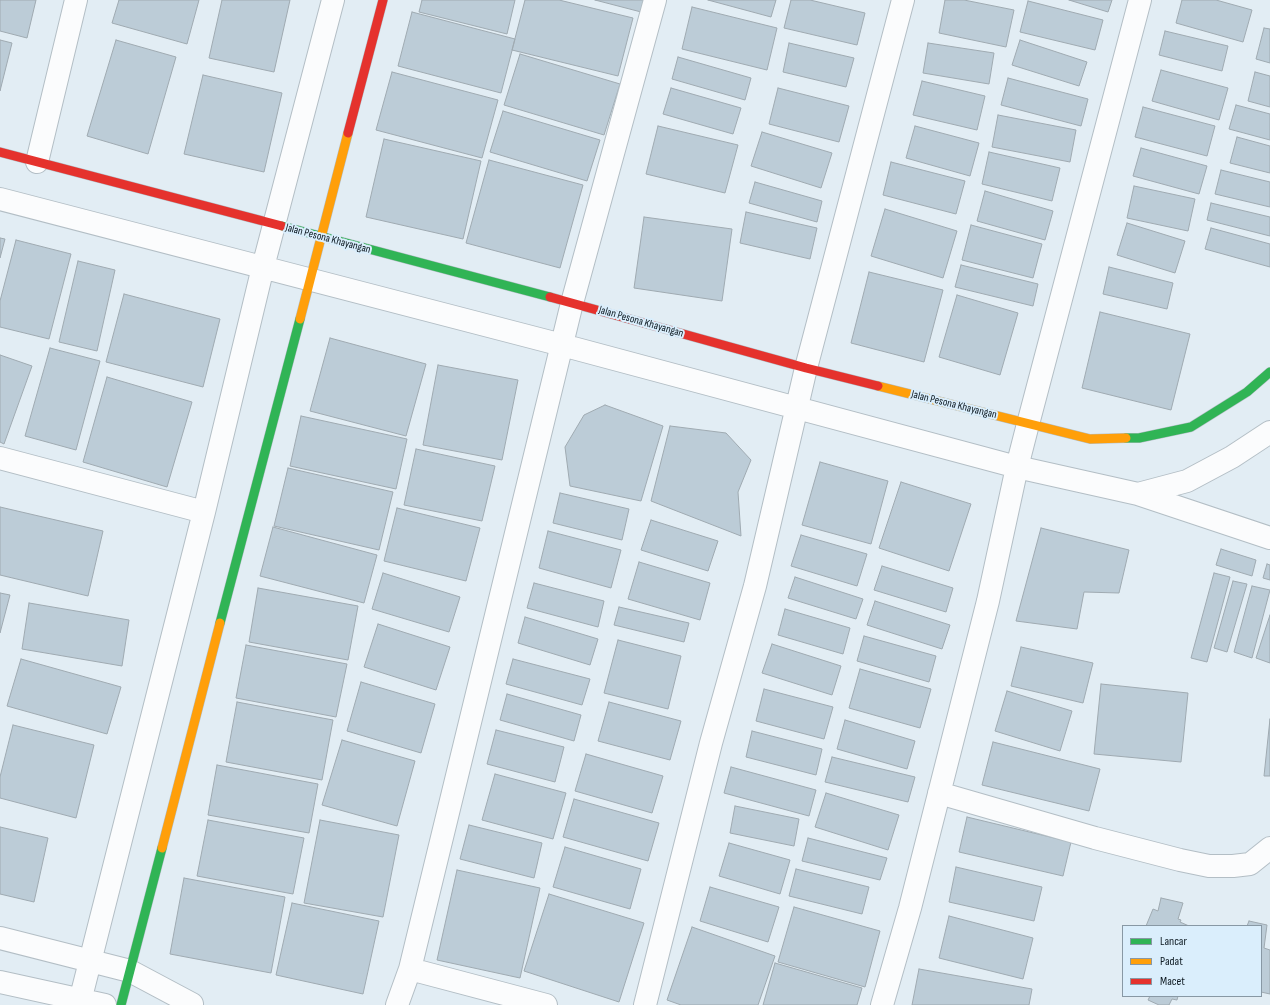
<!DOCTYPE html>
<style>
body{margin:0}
#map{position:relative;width:1270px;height:1005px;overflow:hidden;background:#e2edf4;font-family:"Sofia Sans Condensed",sans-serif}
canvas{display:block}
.legend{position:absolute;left:1122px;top:925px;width:140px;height:72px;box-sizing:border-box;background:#daeefc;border:1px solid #8898a4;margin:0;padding:5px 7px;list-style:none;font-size:12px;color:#0c1820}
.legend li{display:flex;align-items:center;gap:8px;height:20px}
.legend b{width:20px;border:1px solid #8898a4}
</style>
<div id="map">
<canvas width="1270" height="1005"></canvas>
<ul class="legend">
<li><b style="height:5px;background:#30b455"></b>Lancar</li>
<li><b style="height:5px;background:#ff9f0a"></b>Padat</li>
<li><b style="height:5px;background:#e5322d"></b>Macet</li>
</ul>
</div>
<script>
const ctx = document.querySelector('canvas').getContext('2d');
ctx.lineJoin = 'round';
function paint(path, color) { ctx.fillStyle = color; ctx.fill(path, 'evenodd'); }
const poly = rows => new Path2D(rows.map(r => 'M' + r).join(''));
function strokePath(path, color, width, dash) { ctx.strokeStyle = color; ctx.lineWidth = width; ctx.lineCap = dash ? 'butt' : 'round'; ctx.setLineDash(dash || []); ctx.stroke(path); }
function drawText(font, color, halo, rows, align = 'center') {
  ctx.font = font + ' "Sofia Sans Condensed",sans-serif'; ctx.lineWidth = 4; ctx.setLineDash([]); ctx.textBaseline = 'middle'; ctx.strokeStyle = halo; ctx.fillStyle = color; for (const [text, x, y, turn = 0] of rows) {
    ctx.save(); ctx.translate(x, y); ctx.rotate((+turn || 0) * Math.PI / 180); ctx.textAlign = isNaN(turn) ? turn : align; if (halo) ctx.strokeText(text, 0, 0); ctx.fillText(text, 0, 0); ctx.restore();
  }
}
const building = poly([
 [0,0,36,0,27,38,0,31,0,0],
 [119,0,199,0,187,44,112,23,119,0],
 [222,0,290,0,274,72,209,58,222,0],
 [422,0,515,0,507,34,419,12,422,0],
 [525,0,559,0,633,18,618,76,512,50,525,0],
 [595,0,648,0,645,13,595,0],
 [708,0,776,0,771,17,708,0],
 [791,0,810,0,865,13,857,45,784,28,791,0],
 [945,0,964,0,1014,10,1006,47,939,33,945,0],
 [1069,0,1112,0,1108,12,1069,0],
 [1182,0,1216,0,1252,10,1243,42,1176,23,1182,0],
 [1028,1,1103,20,1095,50,1020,32,1028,1],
 [692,7,777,28,767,70,682,49,692,7],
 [412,12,515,39,501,93,398,66,412,12],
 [1264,28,1270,29,1270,63,1256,59,1264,28],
 [1165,31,1228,46,1222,71,1159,55,1165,31],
 [0,40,12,43,0,91,0,40],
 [116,40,176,57,148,154,87,136,116,40],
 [1020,40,1087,62,1079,86,1012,65,1020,40],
 [789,43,854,58,846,87,783,72,789,43],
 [928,43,994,53,989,84,923,73,928,43],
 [520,54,620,84,604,135,504,105,520,54],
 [678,57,751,78,745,100,672,79,678,57],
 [1161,70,1228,88,1219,120,1152,101,1161,70],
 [392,72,498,100,482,158,376,130,392,72],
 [1255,72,1270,76,1270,107,1248,101,1255,72],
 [203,75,282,93,264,172,184,154,203,75],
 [1008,78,1088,99,1081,126,1001,105,1008,78],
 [922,81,985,96,977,130,913,115,922,81],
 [671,88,741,108,733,134,663,114,671,88],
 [778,88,849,106,839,142,769,124,778,88],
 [1236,105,1270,114,1270,140,1229,129,1236,105],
 [1143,107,1215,126,1207,156,1135,137,1143,107],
 [503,111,600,140,587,181,490,152,503,111],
 [998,115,1076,130,1070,162,992,147,998,115],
 [658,126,738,145,725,193,646,174,658,126],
 [915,126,979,143,970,176,906,158,915,126],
 [762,132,832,153,821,188,751,166,762,132],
 [1237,137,1270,146,1270,173,1230,163,1237,137],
 [384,139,481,161,463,239,366,217,384,139],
 [1141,148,1207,166,1199,194,1133,176,1141,148],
 [989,152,1060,168,1052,201,982,184,989,152],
 [489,160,583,185,560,268,466,243,489,160],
 [891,162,965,181,956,214,883,195,891,162],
 [1221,170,1270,182,1270,207,1215,194,1221,170],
 [755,182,822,201,817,222,749,203,755,182],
 [1134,186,1195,199,1188,231,1127,218,1134,186],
 [985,191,1053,211,1045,240,977,221,985,191],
 [1211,203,1270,217,1270,236,1207,220,1211,203],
 [885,209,957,231,943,278,871,256,885,209],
 [746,212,817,228,810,259,740,243,746,212],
 [644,217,732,229,722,301,634,288,644,217],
 [1127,223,1185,241,1175,273,1117,255,1127,223],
 [971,225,1042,244,1033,278,962,260,971,225],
 [1211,228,1270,244,1270,267,1205,249,1211,228],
 [0,238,5,239,0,258,0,238],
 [16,240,71,254,49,339,0,327,0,301,16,240],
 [78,261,115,270,97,351,59,342,78,261],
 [961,265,1038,284,1033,306,955,287,961,265],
 [1109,267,1173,283,1167,309,1103,294,1109,267],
 [869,272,943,290,924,362,851,343,869,272],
 [124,294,220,319,203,387,106,362,124,294],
 [957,295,1018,313,1000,375,939,357,957,295],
 [1100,312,1190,334,1171,410,1082,388,1100,312],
 [330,338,426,364,406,436,310,411,330,338],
 [50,348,100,361,76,450,25,436,50,348],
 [0,355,32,366,4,444,0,442,0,355],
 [438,365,518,380,502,460,423,445,438,365],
 [107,377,192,402,167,487,83,462,107,377],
 [605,405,663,426,641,501,570,486,565,447,584,415,605,405],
 [301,416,407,439,396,489,290,466,301,416],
 [670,426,726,433,751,460,738,492,741,536,651,501,670,426],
 [416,449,495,466,482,521,404,505,416,449],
 [820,462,888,481,871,544,802,525,820,462],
 [288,468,393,492,379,550,274,526,288,468],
 [901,482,971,504,949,571,879,548,901,482],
 [560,493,629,509,622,540,553,523,560,493],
 [0,507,103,531,88,596,0,575,0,507],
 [397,508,480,528,466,581,384,561,397,508],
 [651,520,718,541,708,571,641,550,651,520],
 [273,527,377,555,364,603,260,576,273,527],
 [1041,528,1129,550,1119,593,1084,592,1077,629,1016,621,1041,528],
 [548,531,621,550,611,588,539,568,548,531],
 [801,535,867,554,857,586,791,566,801,535],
 [1221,549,1256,560,1252,576,1216,565,1221,549],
 [639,562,710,583,700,620,628,599,639,562],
 [1267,564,1270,565,1270,580,1263,578,1267,564],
 [882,566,953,588,946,612,874,590,882,566],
 [383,573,460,597,449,632,372,609,383,573],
 [1214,573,1230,577,1207,662,1191,658,1214,573],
 [795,577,863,599,856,619,788,598,795,577],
 [1233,581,1247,584,1227,652,1214,648,1233,581],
 [534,583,604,601,598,627,527,608,534,583],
 [1252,586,1270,590,1252,658,1234,652,1252,586],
 [258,588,358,606,348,660,249,642,258,588],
 [0,593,10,595,0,633,0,593],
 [875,601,950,625,942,649,867,625,875,601],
 [29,603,129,620,122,666,22,649,29,603],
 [619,607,689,623,684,642,614,625,619,607],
 [785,609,850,628,843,654,778,635,785,609],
 [1270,615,1270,663,1256,658,1270,615],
 [525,617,598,639,590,665,518,643,525,617],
 [378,624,450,647,436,690,364,667,378,624],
 [864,636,936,656,929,682,857,661,864,636],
 [618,640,681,656,668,709,604,693,618,640],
 [772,644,841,666,832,695,762,673,772,644],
 [246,645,347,664,336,717,236,698,246,645],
 [1021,647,1093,663,1083,703,1011,686,1021,647],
 [21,659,121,687,107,734,7,706,21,659],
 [513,659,590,679,582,705,506,684,513,659],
 [860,669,931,689,920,728,849,708,860,669],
 [361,682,435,704,421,753,347,731,361,682],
 [1101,684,1188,693,1181,762,1094,754,1101,684],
 [764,689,833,707,824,739,756,721,764,689],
 [1007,691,1072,711,1060,751,995,731,1007,691],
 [507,694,581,715,574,741,500,720,507,694],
 [237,702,333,720,322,780,226,762,237,702],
 [609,702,681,721,670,760,598,741,609,702],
 [1270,719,1270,776,1264,776,1270,719],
 [845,720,915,741,907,769,837,749,845,720],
 [13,725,94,745,76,818,0,798,0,777,13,725],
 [496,730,564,747,555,782,487,764,496,730],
 [752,731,822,749,816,775,746,757,752,731],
 [342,740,415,761,397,826,322,805,342,740],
 [993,742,1100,769,1089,811,982,785,993,742],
 [586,754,663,776,652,813,575,791,586,754],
 [832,757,915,777,908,802,825,782,832,757],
 [217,765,318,784,309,833,208,815,217,765],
 [731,767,816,790,809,816,724,793,731,767],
 [495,774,566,793,553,839,482,820,495,774],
 [826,793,899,815,888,850,815,827,826,793],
 [574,799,659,823,648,861,563,837,574,799],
 [735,806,799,819,794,846,730,833,735,806],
 [967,817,1071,842,1063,876,959,852,967,817],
 [208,820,304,838,293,894,197,876,208,820],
 [320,820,399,835,383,917,304,903,320,820],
 [469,825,542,843,534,878,460,859,469,825],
 [0,827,48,838,34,902,0,894,0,827],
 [808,838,887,858,880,880,802,861,808,838],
 [729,843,790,860,780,894,719,876,729,843],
 [565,847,641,869,630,909,553,887,565,847],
 [956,867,1042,887,1034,921,949,902,956,867],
 [796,869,869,887,862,914,789,896,796,869],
 [457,870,540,888,520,978,437,960,457,870],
 [184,878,285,897,271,973,170,954,184,878],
 [710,887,779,907,768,942,700,921,710,887],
 [549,894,644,923,619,1002,524,971,549,894],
 [1161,898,1183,903,1178,919,1181,920,1180,922,1189,926,1146,926,1153,909,1158,911,1161,898],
 [292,903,379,921,363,994,276,975,292,903],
 [794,907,880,931,865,987,778,962,794,907],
 [949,916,1033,938,1023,979,939,958,949,916],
 [1249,921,1267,925,1264,948,1270,950,1270,994,1261,992,1261,926,1247,926,1249,921],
 [692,927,775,956,758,1005,681,1005,667,1000,692,927],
 [775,963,862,988,857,1005,763,1005,775,963],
 [919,969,1032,989,1029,1005,912,1005,919,969],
 [1150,996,1178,996,1177,1000,1172,999,1169,1005,1159,1005,1148,1000,1150,996]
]);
const street = poly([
 [37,162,76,0],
 [0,199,562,345,1017,467,1138,494,1187,481,1232,457,1270,432],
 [0,458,204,512],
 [1138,494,1270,538],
 [939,793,1095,838,1180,860,1209,866,1233,866,1250,864,1270,848],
 [0,938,130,971,192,1004],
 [410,969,546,1005],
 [0,982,105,1005],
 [79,1005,204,512,263,267,333,0],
 [397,1005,410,969,572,303,655,0],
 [645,1005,711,743,755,586,806,368,903,0],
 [882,1005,910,908,988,601,1017,467,1028,424,1140,0]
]);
const fast = poly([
 [282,226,550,297],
 [1126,438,1139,438,1191,427,1247,392,1270,372],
 [220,623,300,319],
 [121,1005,162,848]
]);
const slow = poly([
 [300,319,348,133],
 [878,386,1090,439,1126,438],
 [162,848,220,623]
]);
const jam = poly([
 [348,133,383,0],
 [0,152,282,226],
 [550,297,806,368,878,386]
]);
const streetNames = [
 ["Jalan Pesona Khayangan",328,239,15],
 ["Jalan Pesona Khayangan",641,322,16],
 ["Jalan Pesona Khayangan",954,405,14]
];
paint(building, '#bcccd7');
strokePath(building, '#9faab1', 1);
strokePath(street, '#b3bec5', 24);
strokePath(fast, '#b3bec5', 10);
strokePath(slow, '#b3bec5', 10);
strokePath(jam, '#b3bec5', 10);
strokePath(street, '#fbfcfd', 22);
strokePath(fast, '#30b455', 9);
strokePath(slow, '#ff9f0a', 9);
strokePath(jam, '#e5322d', 9);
drawText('11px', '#0c1820', '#daeefc', streetNames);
</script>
